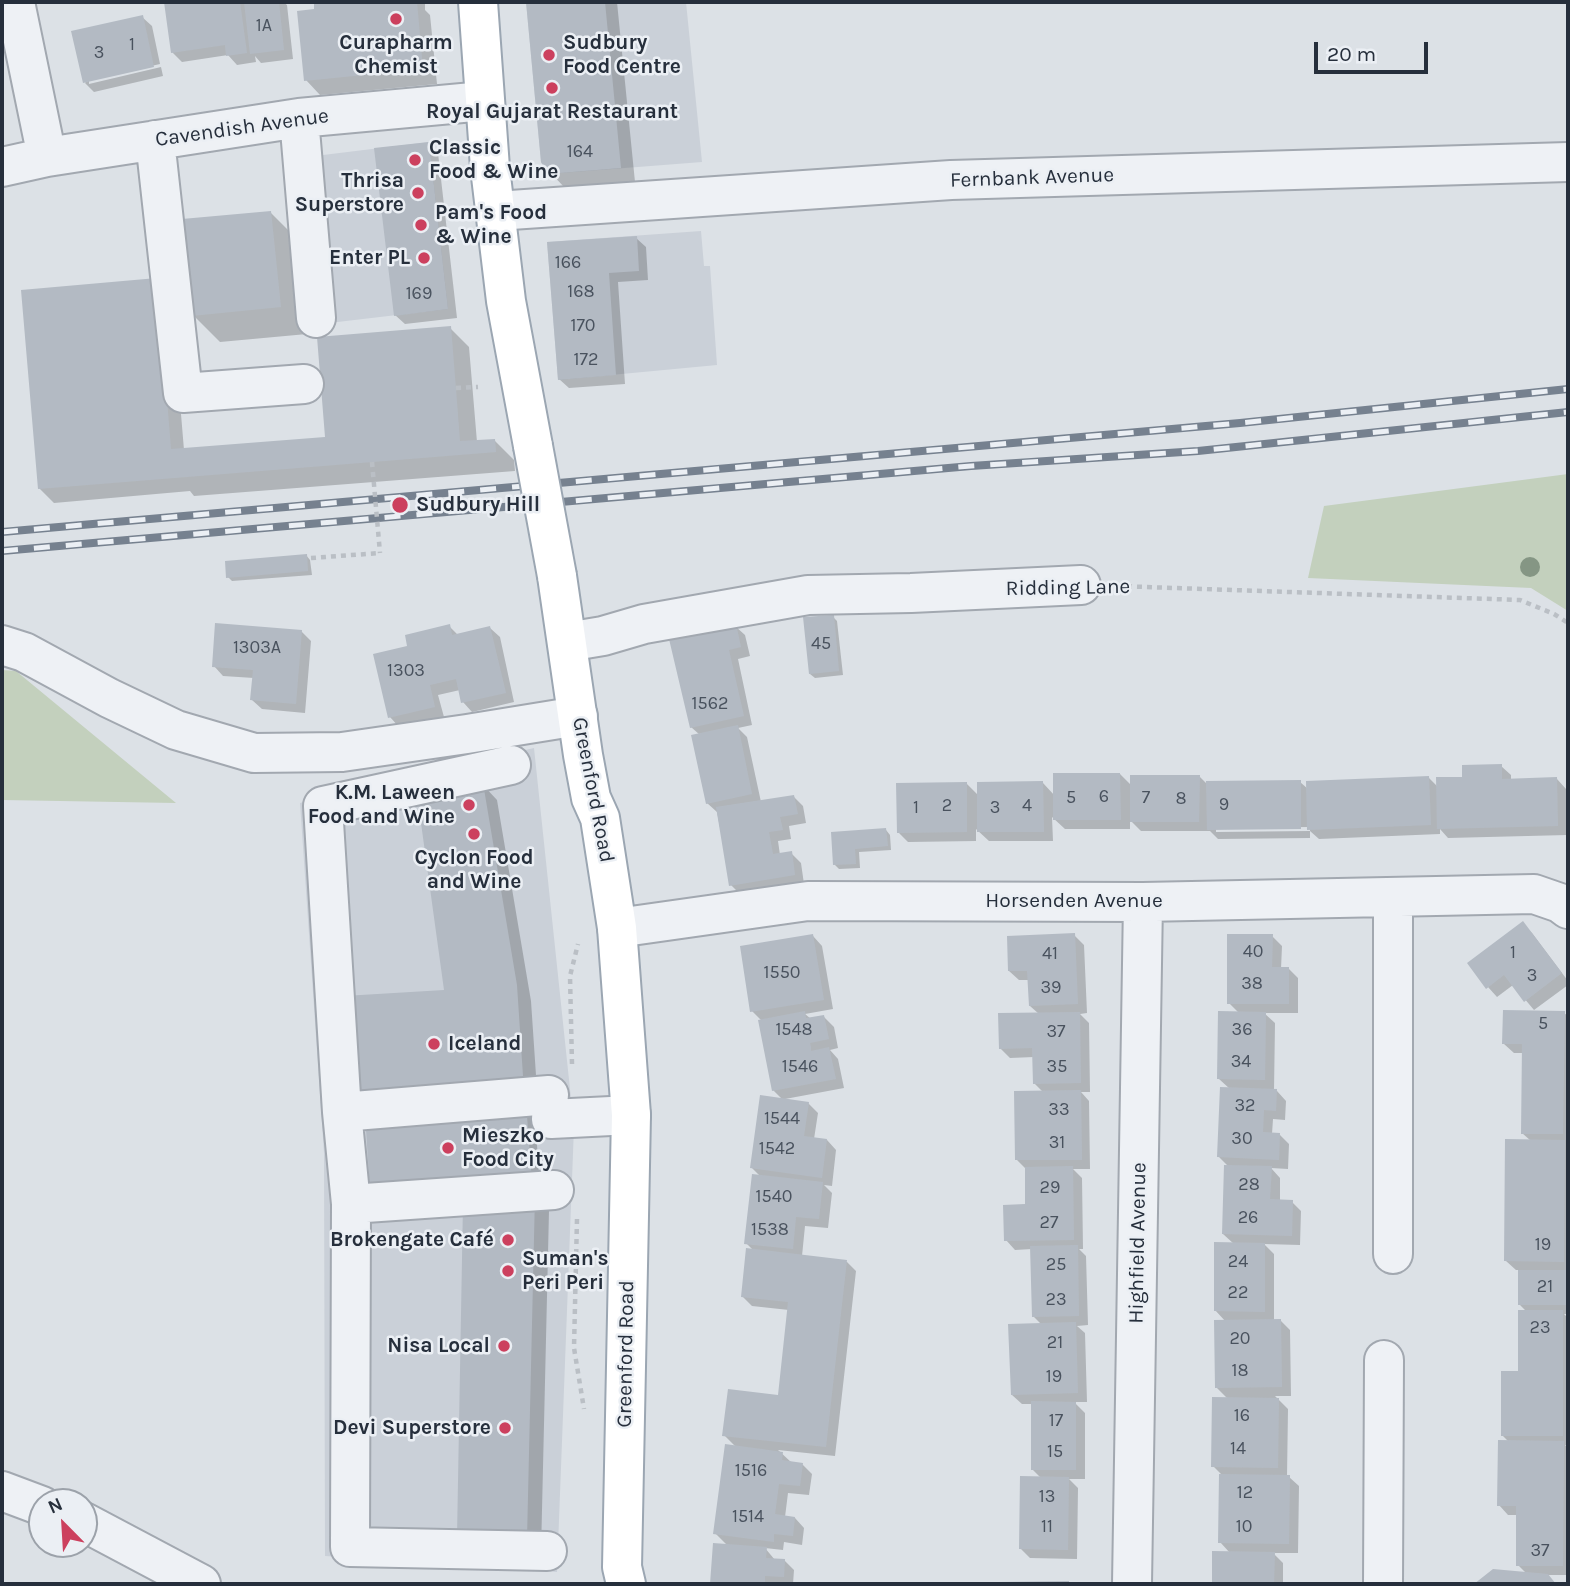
<!DOCTYPE html>
<meta charset="utf-8">
<style>
body{margin:0}
#map{position:relative;width:1570px;height:1586px;overflow:hidden;background:#dce1e6;font-family:Karla,sans-serif}
canvas{display:block}
.frame{position:absolute;inset:0;border:4px solid #262f3c;pointer-events:none}
.north{position:absolute;left:28px;top:1488px;width:70px;height:70px;box-sizing:border-box;background:#ebeff4;border:2px solid #9ca2aa;border-radius:50%;rotate:336deg;font-size:19px;font-weight:700;line-height:28px;text-align:center;color:#262f3c}
.north::after{content:'';display:block;margin:auto;width:24px;height:32px;background:#cc405e;clip-path:polygon(50% 0,100% 100%,50% 72%,0 100%)}
.scale{position:absolute;left:1314px;top:42px;width:114px;height:32px;box-sizing:border-box;border:4px solid #262f3c;border-top:0;padding-left:9px;font-size:21px;line-height:24px;white-space:nowrap;color:#262f3c;-webkit-text-stroke:5px #ebeff4;paint-order:stroke}
</style>
<div id="map">
<canvas width="1570" height="1586"></canvas>
<div class="frame"></div>
<div class="north">N</div>
<div class="scale">20 m</div>
</div>
<script>
const ctx = document.querySelector('canvas').getContext('2d');
ctx.lineJoin = 'round';
function paint(path, color) { ctx.fillStyle = color; ctx.fill(path, 'evenodd'); }
const poly = rows => new Path2D(rows.map(r => 'M' + r).join(''));
function strokePath(path, color, width, dash) { ctx.strokeStyle = color; ctx.lineWidth = width; ctx.lineCap = dash ? 'butt' : 'round'; ctx.setLineDash(dash || []); ctx.stroke(path); }
function drawText(font, color, halo, rows, align = 'center') {
  ctx.font = font + ' Karla,sans-serif'; ctx.lineWidth = 5; ctx.setLineDash([]); ctx.textBaseline = 'middle'; ctx.strokeStyle = halo; ctx.fillStyle = color; for (const [text, x, y, turn = 0] of rows) {
    ctx.save(); ctx.translate(x, y); ctx.rotate((+turn || 0) * Math.PI / 180); ctx.textAlign = isNaN(turn) ? turn : align; if (halo) ctx.strokeText(text, 0, 0); ctx.fillText(text, 0, 0); ctx.restore();
  }
}
const built = poly([
 [526,2,686,2,702,162,548,174,541,162],
 [429,142,448,309,329,323,315,156],
 [701,231,704,266,710,266,717,365,558,380,547,242],
 [534,748,574,1127,557,1572,325,1556,324,1153,300,803]
]);
const green = poly([
 [1568,474,1568,611,1531,588,1308,578,1324,506],
 [2,670,16,671,176,803,2,800]
]);
const shadow = poly([
 [166,2,283,2,287,5,293,59,261,63,255,56,256,62,237,65,228,55,182,62,172,52],
 [315,2,425,2,425,10,430,15,437,84,320,95,306,80,319,11,316,8],
 [528,2,617,2,635,182,564,187,550,172,543,162],
 [142,17,152,26,160,64,89,80,89,84,161,67,163,76,94,92,85,83],
 [429,143,438,153,457,318,405,324,395,315],
 [270,212,298,240,307,334,220,342,193,315],
 [636,238,646,247,648,280,618,282,625,384,569,388,559,379,549,244],
 [171,294,184,450,327,438,450,328,469,347,477,442,494,440,514,460,515,471,194,496,190,491,54,503,39,488],
 [306,555,310,560,312,575,232,581,228,577],
 [833,617,837,621,843,675,815,678,810,674],
 [449,626,458,635,490,628,500,637,514,702,472,712,463,702,460,690,438,695,444,717,399,727,390,717,409,648],
 [735,626,745,635,750,656,738,659,752,725,738,728,747,737,761,802,794,797,803,806,806,823,789,826,791,839,778,841,780,855,791,853,801,863,804,884,741,895,731,885,717,812,707,803,700,735,691,727],
 [301,631,311,641,305,713,262,709,252,700,254,678,223,676,214,666],
 [1501,766,1511,775,1511,780,1557,779,1566,789,1567,831,1568,830,1567,835,1448,838,1440,829,1440,834,1319,839,1310,831,1310,838,1218,839,1210,831,1141,831,1130,820,1130,829,1065,829,1052,817,1053,841,989,841,976,829,976,841,908,842,899,833,966,783,979,796,1043,783,1055,796,1120,774,1132,786,1199,776,1206,783,1300,782,1308,789,1429,778,1438,787],
 [1310,827,1310,831,1216,832,1216,828],
 [483,785,497,800,531,1001,538,1105,535,1115,540,1190,381,1201,446,991],
 [886,830,890,835,891,850,859,852,860,868,839,869,835,865,833,834],
 [1523,924,1532,933,1568,981,1568,985,1534,1010,1513,985,1497,997,1488,987],
 [1074,935,1084,945,1087,1013,1080,1014,1089,1023,1090,1092,1081,1092,1089,1101,1090,1169,1073,1169,1082,1178,1083,1249,1079,1249,1086,1256,1088,1325,1077,1326,1085,1333,1087,1402,1074,1402,1085,1413,1085,1479,1069,1479,1078,1488,1077,1559,1030,1558,1021,1549,1041,1478,1032,1469,1033,1404,1022,1404,1012,1395,1042,1325,1034,1317,1032,1249,1015,1250,1006,1240,1027,1206,1026,1169,1017,1160,1043,1092,1034,1083,1034,1057,1010,1058,1000,1048,1039,1014,1030,1006,1029,980,1019,980,1009,971],
 [813,936,822,946,833,1009,805,1014,811,1019,824,1017,834,1027,838,1048,830,1050,838,1059,844,1088,785,1099,808,1103,818,1113,814,1139,827,1140,836,1150,832,1186,824,1185,832,1193,828,1228,805,1226,802,1256,847,1262,856,1271,835,1456,778,1450,792,1463,802,1464,812,1474,809,1495,788,1493,785,1517,795,1518,804,1528,802,1545,784,1542,783,1550,765,1548,775,1560,784,1560,794,1570,793,1584,712,1584,715,1545,728,1546,715,1533,737,1448,724,1435,779,1397,789,1310,752,1306,742,1296,754,1251,746,1243,761,1177,752,1168,783,1100,773,1090,762,1021,752,1011],
 [1272,936,1282,946,1281,969,1289,969,1298,978,1298,1013,1264,1013,1275,1023,1274,1091,1277,1091,1286,1101,1285,1120,1273,1119,1272,1134,1280,1135,1289,1144,1288,1169,1271,1168,1280,1178,1280,1201,1292,1202,1301,1211,1300,1245,1264,1244,1274,1254,1274,1321,1281,1321,1290,1330,1291,1396,1275,1396,1288,1409,1287,1477,1289,1477,1299,1486,1298,1553,1273,1553,1283,1563,1283,1584,1214,1584,1214,1553,1230,1553,1220,1542,1221,1474,1213,1466,1228,1399,1216,1387,1226,1322,1215,1310,1234,1244,1223,1234,1229,1167,1219,1157,1230,1089,1219,1079,1239,1013,1229,1003],
 [1564,1013,1568,1016,1568,1143,1566,1143,1568,1146,1568,1271,1565,1271,1568,1274,1568,1314,1564,1314,1568,1318,1568,1445,1565,1445,1568,1448,1568,1575,1546,1575,1555,1584,1477,1584,1494,1571,1527,1574,1518,1565,1518,1515,1508,1515,1499,1505,1509,1442,1502,1435,1519,1373,1527,1312,1520,1305,1520,1270,1516,1270,1506,1261,1531,1141,1522,1133,1524,1053,1514,1053,1504,1044],
 [534,1197,549,1211,541,1553,474,1551],
 [1068,1583,1070,1584,973,1584]
]);
const building = poly([
 [164,2,240,2,247,53,226,56,225,45,171,53],
 [244,2,279,2,284,50,250,54],
 [314,2,417,2,423,69,304,81,297,11,314,9],
 [526,2,605,2,621,168,548,174,541,162],
 [143,15,154,67,83,83,71,31],
 [429,142,448,309,394,316,374,148],
 [271,211,281,307,191,316,182,219],
 [637,236,639,271,609,273,616,375,558,380,547,242],
 [157,278,171,449,325,437,317,337,451,326,460,441,495,439,496,452,38,489,21,290],
 [307,554,308,571,226,578,225,561],
 [834,615,839,671,809,674,803,617],
 [215,623,302,630,296,704,250,700,253,670,212,667],
 [450,624,452,635,490,626,506,693,461,703,456,679,430,685,435,707,388,718,373,654,407,646,405,635],
 [736,624,741,647,729,650,744,716,690,728,669,639],
 [738,725,752,794,706,804,691,735],
 [1502,764,1502,779,1557,777,1558,826,1437,829,1436,777,1462,777,1462,765],
 [1053,773,1120,773,1121,820,1053,820],
 [1130,775,1200,775,1199,822,1130,822],
 [1429,776,1431,825,1307,830,1306,781],
 [1301,780,1301,829,1207,830,1206,781],
 [1043,781,1044,832,977,832,977,782],
 [967,782,967,832,897,833,896,783],
 [483,783,517,985,524,1091,351,1103,344,996,444,990,417,794],
 [794,795,798,814,780,817,783,830,769,832,773,854,792,851,795,875,729,886,716,807],
 [886,828,888,846,855,849,856,864,833,865,831,832],
 [1523,921,1562,973,1524,1002,1504,975,1486,989,1467,963],
 [1075,933,1078,1004,1029,1006,1027,971,1008,971,1007,936],
 [813,934,824,1000,750,1012,740,946],
 [1227,934,1273,934,1272,967,1289,967,1289,1004,1227,1004],
 [1503,1010,1565,1011,1563,1134,1521,1134,1522,1044,1502,1044],
 [805,1011,806,1018,824,1015,829,1039,810,1043,811,1047,811,1051,829,1047,836,1079,772,1091,758,1020],
 [1218,1011,1266,1012,1265,1080,1217,1079],
 [1080,1012,1081,1083,1033,1084,1032,1048,999,1049,998,1013],
 [1220,1087,1277,1089,1276,1111,1264,1110,1263,1132,1280,1133,1279,1160,1217,1157],
 [1081,1090,1082,1160,1015,1160,1014,1091],
 [760,1095,809,1102,804,1136,827,1139,822,1178,750,1168],
 [526,1103,532,1181,370,1192,365,1114],
 [1505,1139,1565,1140,1564,1262,1504,1261],
 [1224,1165,1272,1166,1270,1199,1293,1200,1292,1236,1222,1234],
 [1073,1166,1074,1240,1004,1241,1003,1205,1025,1204,1025,1167],
 [752,1174,823,1182,819,1219,796,1217,793,1249,744,1244],
 [535,1195,527,1539,457,1537,463,1203],
 [1214,1242,1265,1243,1265,1312,1214,1311],
 [1078,1245,1079,1316,1032,1317,1030,1246],
 [746,1248,847,1260,826,1447,722,1436,728,1389,778,1395,788,1302,741,1297],
 [1518,1270,1566,1270,1567,1305,1518,1305],
 [1518,1310,1563,1310,1563,1436,1501,1436,1501,1371,1518,1371],
 [1281,1319,1282,1387,1215,1388,1214,1320],
 [1076,1322,1078,1393,1011,1395,1008,1324],
 [1212,1397,1279,1398,1278,1468,1211,1467],
 [1031,1401,1076,1402,1076,1470,1031,1470],
 [1498,1440,1564,1441,1563,1566,1516,1566,1516,1506,1497,1506],
 [725,1444,783,1452,782,1460,803,1463,800,1486,779,1484,775,1514,795,1517,793,1536,774,1534,774,1542,713,1534],
 [1219,1474,1290,1475,1289,1544,1218,1543],
 [1020,1476,1069,1477,1068,1550,1019,1549],
 [713,1543,767,1547,766,1558,785,1559,784,1577,765,1576,765,1584,710,1584],
 [1212,1551,1275,1552,1274,1584,1212,1584],
 [1493,1569,1548,1574,1556,1584,1474,1584],
 [1069,1581,1069,1584,998,1584,998,1582]
]);
const path = poly([
 [456,388,478,387],
 [311,558,380,553],
 [1117,586,1520,600,1554,614,1568,623],
 [572,1064,570,976,578,944],
 [577,1219,574,1348,584,1409]
]);
const minor = poly([
 [15,2,47,157],
 [299,118,316,318],
 [155,140,183,393,304,384],
 [2,167,47,157,299,118,484,101],
 [496,211,951,180,1568,162],
 [567,642,603,636,644,624,808,595,911,593,1081,585],
 [2,645,24,652,109,698,176,730,254,753,342,752,467,734,578,716],
 [511,765,323,806,342,1112,351,1204,350,1547,547,1551],
 [617,928,808,901,1143,902,1534,894,1560,903,1568,909],
 [342,1112,549,1095],
 [551,1119,631,1115],
 [351,1204,554,1190],
 [1393,1254,1393,897],
 [2,1491,42,1506],
 [84,1522,201,1584],
 [1132,1584,1143,902],
 [1383,1584,1384,1360]
]);
const major = poly([
 [478,2,490,168,506,301,533,446],
 [557,576,583,755,591,798,600,818,617,928,631,1115,622,1567,626,1584]
]);
const rail = poly([
 [2,532,1240,423,1568,389],
 [2,551,971,466,1198,451,1568,412]
]);
const pathBridge = poly([
 [372,462,380,553]
]);
const majorBridge = poly([
 [533,446,557,576]
]);
const trees = [
 [1530,567]
];
const markers = [
 [396,19,7,"#cc405e"],
 [549,55,7,"#cc405e"],
 [552,88,7,"#cc405e"],
 [415,160,7,"#cc405e"],
 [418,193,7,"#cc405e"],
 [421,225,7,"#cc405e"],
 [424,258,7,"#cc405e"],
 [400,505,9,"#cc405e"],
 [469,805,7,"#cc405e"],
 [474,834,7,"#cc405e"],
 [434,1044,7,"#cc405e"],
 [448,1148,7,"#cc405e"],
 [508,1240,7,"#cc405e"],
 [508,1271,7,"#cc405e"],
 [504,1346,7,"#cc405e"],
 [505,1428,7,"#cc405e"]
];
const numberNames = [
 ["1A",264,26],
 ["1",132,45],
 ["3",99,53],
 ["164",580,152],
 ["166",568,263],
 ["168",581,292],
 ["169",419,294],
 ["170",583,326],
 ["172",586,360],
 ["45",821,644],
 ["1303A",257,648],
 ["1303",406,671],
 ["1562",710,704],
 ["6",1104,797],
 ["5",1071,798],
 ["7",1146,798],
 ["8",1181,799],
 ["9",1224,805],
 ["2",947,806],
 ["4",1027,806],
 ["1",916,808],
 ["3",995,808],
 ["40",1253,952],
 ["1",1513,953],
 ["41",1050,954],
 ["1550",782,973],
 ["3",1532,976],
 ["38",1252,984],
 ["39",1051,988],
 ["5",1543,1024],
 ["1548",794,1030],
 ["36",1242,1030],
 ["37",1056,1032],
 ["34",1241,1062],
 ["1546",800,1067],
 ["35",1057,1067],
 ["32",1245,1106],
 ["33",1059,1110],
 ["1544",782,1119],
 ["30",1242,1139],
 ["31",1057,1143],
 ["1542",777,1149],
 ["28",1249,1185],
 ["29",1050,1188],
 ["1540",774,1197],
 ["26",1248,1218],
 ["27",1049,1223],
 ["1538",770,1230],
 ["19",1543,1245],
 ["24",1238,1262],
 ["25",1056,1265],
 ["21",1545,1287],
 ["22",1238,1293],
 ["23",1056,1300],
 ["23",1540,1328],
 ["20",1240,1339],
 ["21",1055,1343],
 ["18",1240,1371],
 ["19",1054,1377],
 ["16",1242,1416],
 ["17",1056,1421],
 ["14",1238,1449],
 ["15",1055,1452],
 ["1516",751,1471],
 ["12",1245,1493],
 ["13",1047,1497],
 ["1514",748,1517],
 ["11",1047,1527],
 ["10",1244,1527],
 ["37",1540,1551]
];
const poiNames = [
 ["Curapharm",396,43,"center"],
 ["Chemist",396,67,"center"],
 ["Sudbury",563,43],
 ["Food Centre",563,67],
 ["Royal Gujarat Restaurant",552,112,"center"],
 ["Classic",429,148],
 ["Food & Wine",429,172],
 ["Thrisa",404,181,"right"],
 ["Superstore",404,205,"right"],
 ["Pam's Food",435,213],
 ["& Wine",435,237],
 ["Enter PL",410,258,"right"],
 ["Sudbury Hill",416,505],
 ["K.M. Laween",455,793,"right"],
 ["Food and Wine",455,817,"right"],
 ["Cyclon Food",474,858,"center"],
 ["and Wine",474,882,"center"],
 ["Iceland",448,1044],
 ["Mieszko",462,1136],
 ["Food City",462,1160],
 ["Brokengate Café",494,1240,"right"],
 ["Suman's",522,1259],
 ["Peri Peri",522,1283],
 ["Nisa Local",490,1346,"right"],
 ["Devi Superstore",491,1428,"right"]
];
const streetNames = [
 ["Cavendish Avenue",242,128,-8],
 ["Fernbank Avenue",1032,178,-2],
 ["Ridding Lane",1068,588,-1],
 ["Greenford Road",593,790,79],
 ["Horsenden Avenue",1074,901],
 ["Highfield Avenue",1138,1243,-89],
 ["Greenford Road",626,1354,-89]
];
paint(built, '#cad0d8');
paint(green, '#c3d0bd');
paint(shadow, '#0003');
paint(building, '#b3bac3');
strokePath(minor, '#a2a8b0', 42);
strokePath(major, '#9ba6b2', 42);
strokePath(path, '#babfc5', 4.5, [5, 5]);
strokePath(minor, '#eef1f5', 38);
strokePath(major, '#fff', 38);
strokePath(rail, '#76818f', 8);
strokePath(rail, '#ebeff4', 5, [16]);
strokePath(majorBridge, '#9ba6b2', 42, []);
strokePath(pathBridge, '#babfc5', 4.5, [5, 5]);
strokePath(majorBridge, '#fff', 38);
ctx.fillStyle = '#859684';
for (const [x, y] of trees) { ctx.beginPath(); ctx.arc(x, y, 10, 0, 2 * Math.PI); ctx.fill(); }
for (const [x, y, r, color] of markers) { const dot = new Path2D(); dot.arc(x, y, r, 0, 2 * Math.PI); ctx.fillStyle = color; ctx.fill(dot); strokePath(dot, '#ebeff4', 2.5); }
drawText('18px', '#49525e', null, numberNames);
drawText('bold 21px', '#262f3c', '#ebeff4', poiNames, 'left');
drawText('21px', '#262f3c', '#ebeff4', streetNames);
</script>
